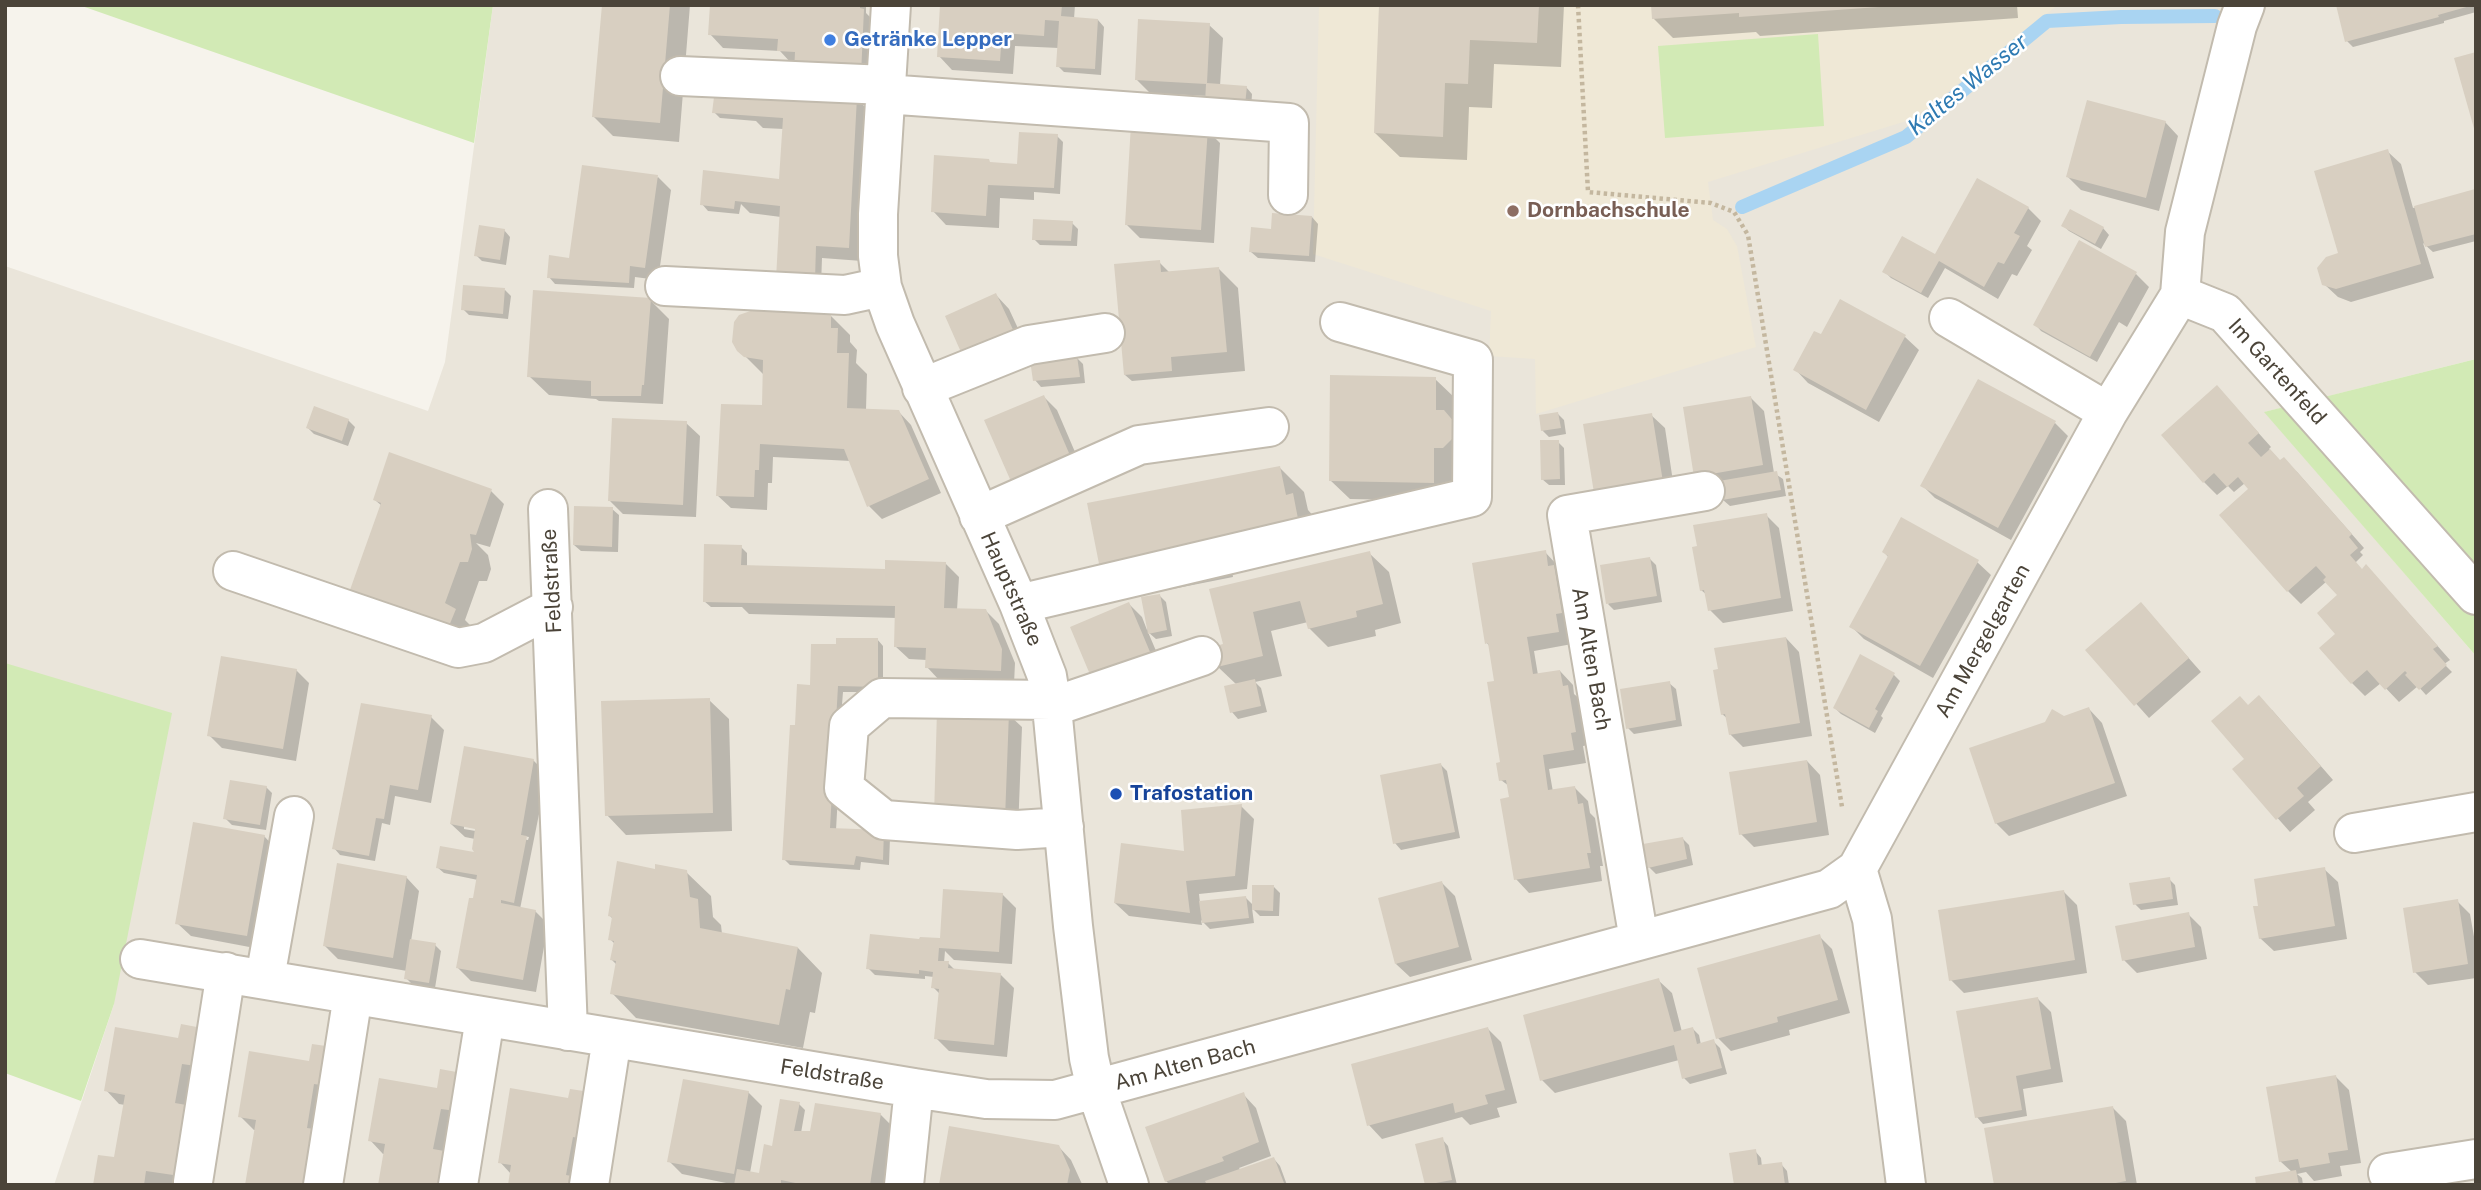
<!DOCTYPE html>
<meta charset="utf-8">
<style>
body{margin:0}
#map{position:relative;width:2481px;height:1190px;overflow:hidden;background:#f6f3ec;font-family:"Public Sans",sans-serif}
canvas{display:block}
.frame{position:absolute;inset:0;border:7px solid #4b4439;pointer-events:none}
</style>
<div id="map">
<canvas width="2481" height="1190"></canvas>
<div class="frame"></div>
</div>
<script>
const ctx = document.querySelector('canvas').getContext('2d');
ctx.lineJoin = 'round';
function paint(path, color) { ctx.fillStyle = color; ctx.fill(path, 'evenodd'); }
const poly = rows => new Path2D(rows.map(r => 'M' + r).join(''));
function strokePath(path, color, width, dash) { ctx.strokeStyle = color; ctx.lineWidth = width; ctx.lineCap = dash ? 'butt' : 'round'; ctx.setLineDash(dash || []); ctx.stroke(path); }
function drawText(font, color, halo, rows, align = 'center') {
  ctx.font = font + ' "Public Sans",sans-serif'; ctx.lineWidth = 5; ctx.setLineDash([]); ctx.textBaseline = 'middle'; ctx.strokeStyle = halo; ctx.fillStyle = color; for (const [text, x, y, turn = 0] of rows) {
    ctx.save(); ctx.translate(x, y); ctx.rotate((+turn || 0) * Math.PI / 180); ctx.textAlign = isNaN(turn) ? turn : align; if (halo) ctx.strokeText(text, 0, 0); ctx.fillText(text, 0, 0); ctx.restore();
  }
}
const residential = poly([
 [493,5,2476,5,2476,359,2265,412,2476,656,2476,1185,54,1185,114,1004,5,663,5,266,428,411,445,362]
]);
const education = poly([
 [1319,5,2058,5,1913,119,1708,182,1713,220,1727,229,1737,246,1756,347,1536,414,1535,359,1489,356,1491,311,1313,254]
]);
const green = poly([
 [79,5,493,5,474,143],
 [1818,34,1824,126,1665,138,1658,46],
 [2476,359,2476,656,2264,412],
 [5,663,172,713,114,1004,81,1101,5,1073]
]);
const shadow = poly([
 [604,5,690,5,679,142,613,136,594,117],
 [823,5,866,5,866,13,877,24,873,88,792,64,780,51,723,48,710,34],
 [942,5,1075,5,1074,19,1098,20,1104,27,1101,75,1064,72,1058,66,1059,48,1015,46,1013,74,952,70,939,56],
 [1381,5,1564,5,1561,67,1494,64,1492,108,1469,107,1467,160,1400,157,1375,133],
 [1653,5,2017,5,2018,18,1760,36,1756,32,1673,38,1653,18],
 [2338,5,2476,5,2476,12,2444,21,2444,23,2353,47,2347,41],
 [1209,25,1223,38,1220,86,1246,87,1252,94,1251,110,1208,96,1150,93,1137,80],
 [856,98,870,112,862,261,822,258,821,286,781,217,750,213,741,204,739,214,708,211,702,204,781,181,784,129,763,128,756,121,720,118,714,112],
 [2165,122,2178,136,2159,211,2081,190,2068,177],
 [1207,130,1220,143,1214,243,1140,238,1127,225],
 [1057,136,1063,142,1060,194,1034,192,1034,200,1000,198,999,228,946,225,933,211,1018,165],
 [2387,151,2401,164,2413,208,2476,192,2476,241,2433,252,2423,243,2434,278,2351,302,2338,297,2324,284],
 [658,177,671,190,658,280,635,277,634,288,555,284,549,277],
 [2028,208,2041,221,2027,246,2032,250,2017,276,2012,274,1998,299,1945,268,1928,298,1891,278,1884,271,1936,256],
 [1312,217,1318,224,1315,262,1258,258,1251,252,1273,231],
 [1072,223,1078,229,1077,246,1040,245,1034,239],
 [2063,225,2103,228,2109,235,2101,249,2069,231],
 [504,230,510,237,506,265,482,261,476,255],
 [1159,262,1170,273,1219,269,1238,288,1245,371,1132,381,1125,375],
 [2136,274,2149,287,2127,327,2119,322,2097,362,2041,331,2035,324],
 [505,290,511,296,508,319,469,315,463,309],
 [996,295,1009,309,1028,350,979,371],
 [650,300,669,319,663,404,599,401,596,399,549,395,529,376],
 [1840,302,1905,337,1919,350,1879,422,1808,383,1795,369,1822,337],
 [830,315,850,335,850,342,857,350,856,363,867,374,866,410,898,411,911,425,941,493,882,519,869,506,851,461,773,457,772,483,768,483,767,510,731,508,717,495,763,407,765,376,739,350],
 [1077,358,1083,364,1085,383,1041,387,1035,380],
 [1435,379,1455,398,1452,501,1350,499,1330,480],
 [1044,397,1057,410,1084,473,1014,485],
 [1751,398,1764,411,1774,473,1783,479,1786,496,1730,506,1695,476],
 [2230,401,2271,447,2269,449,2281,462,2297,472,2364,548,2360,552,2363,555,2355,563,2362,571,2379,580,2450,660,2444,664,2452,672,2426,695,2418,686,2399,702,2381,683,2365,696,2352,683,2337,634,2339,595,2327,581,2301,604,2288,591,2251,489,2245,483,2234,492,2228,486,2217,495,2204,482],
 [1558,414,1564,420,1566,434,1549,437,1542,430],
 [1651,415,1665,428,1675,495,1608,506],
 [348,420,355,427,348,446,314,434,308,428],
 [686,423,700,436,696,517,623,514,610,501],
 [2055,423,2068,436,2011,540,1935,498,1922,485],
 [1558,442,1564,448,1565,485,1549,485,1542,479],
 [1279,467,1304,492,1308,510,1317,520,1323,553,1232,571,1233,577,1127,598],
 [491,491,504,504,490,547,476,543,488,555,491,569,487,581,479,581,465,620,474,629,368,620,382,506,375,500],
 [612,509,619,515,618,552,581,551,574,545],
 [1766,515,1779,528,1793,611,1723,623,1710,610,1707,595,1701,590],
 [741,547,747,553,747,566,886,571,945,563,959,577,957,610,985,610,999,624,1015,663,1014,684,940,681,927,667,927,660,909,659,895,646,897,618,749,614,742,607,711,607,704,601],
 [1545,552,1558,566,1572,644,1534,651,1538,675,1560,671,1573,685,1574,694,1581,700,1588,745,1583,746,1586,763,1549,769,1553,792,1575,788,1588,801,1590,813,1595,818,1603,866,1600,866,1602,881,1529,893,1516,879,1513,798,1509,786,1501,780,1504,763,1498,682,1490,647,1487,643],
 [1884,552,1977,562,1991,575,1933,678,1864,639,1851,626,1889,558],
 [1369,553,1389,572,1401,623,1375,630,1376,636,1328,647,1309,628,1308,622,1271,631,1282,676,1255,682,1261,688,1267,712,1238,719,1232,712,1237,685,1218,667,1225,646,1211,591],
 [1650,559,1656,565,1662,602,1614,610,1608,604],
 [1159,595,1166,602,1172,636,1156,639,1148,632,1165,672,1072,628,1129,604,1142,617,1147,630],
 [2141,604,2201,672,2149,718,2088,650],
 [1786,638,1799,652,1812,736,1743,747,1730,734,1728,719,1722,714],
 [877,639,883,646,883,692,843,692,835,792,838,795,836,830,890,838,889,865,861,862,860,870,790,865,784,859,797,727,812,687],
 [1861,657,1894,675,1900,681,1881,716,1883,718,1875,733,1841,714,1835,708],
 [296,670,309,683,296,761,222,748,209,735],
 [1669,683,1676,689,1682,726,1634,734,1628,728],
 [709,700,729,719,732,831,626,835,607,815],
 [2248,706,2272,710,2333,780,2308,802,2315,810,2290,832,2234,769,2246,759],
 [2089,709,2102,723,2127,796,2009,836,1996,823,2064,718],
 [1008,714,1022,727,1018,831,949,829],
 [431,717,444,730,431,803,395,796,390,825,382,823,375,861,340,855,334,848],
 [533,760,547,774,520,909,535,911,548,924,536,992,471,981,458,968,478,901,478,880,444,873,437,867,477,855,475,839,465,837,451,824],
 [464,825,529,837,528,840,464,829],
 [1807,761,1820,775,1829,835,1754,847,1741,834],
 [1441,765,1447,771,1460,838,1401,850,1395,843],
 [266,787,272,793,266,830,232,825,225,818],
 [1241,806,1254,819,1247,889,1199,894,1200,903,1245,897,1253,905,1274,887,1280,893,1279,916,1260,916,1252,908,1254,923,1210,929,1201,920,1202,925,1129,916,1115,903,1186,853],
 [264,836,277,850,260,949,191,936,177,923],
 [1683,839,1689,845,1693,865,1656,874,1649,867],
 [2324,869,2338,882,2347,939,2274,951,2260,938],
 [656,871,686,872,711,896,713,917,721,925,722,934,798,948,822,973,815,1013,810,1012,803,1048,636,1018,612,993,617,965,612,960,615,944,610,939,614,920,610,916],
 [406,877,419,891,411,941,435,945,441,951,435,988,412,984,406,978,407,971,338,959,325,946],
 [2169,879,2175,885,2178,905,2141,910,2135,904],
 [1442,883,1455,896,1472,960,1410,977,1396,964],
 [2064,892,2077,905,2087,973,1964,993,1951,980],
 [1002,894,1016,908,1012,964,954,960,945,951,944,963,948,963,955,970,1000,974,1014,988,1007,1057,949,1051,936,1038,940,994,933,987,934,977,925,976,925,979,875,975,868,968,921,941,939,940],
 [2457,901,2470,914,2476,948,2476,978,2428,985,2415,972],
 [2188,914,2201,927,2207,959,2137,973,2124,960],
 [1819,936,1832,949,1850,1013,1789,1030,1790,1035,1731,1051,1718,1038],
 [1658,980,1672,993,1682,1032,1693,1029,1699,1035,1701,1045,1713,1041,1720,1048,1727,1074,1690,1084,1684,1078,1679,1060,1555,1093,1542,1080],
 [2038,999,2051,1012,2063,1082,2023,1089,2027,1116,1983,1124,1977,1117],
 [1488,1029,1501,1042,1517,1103,1497,1108,1500,1117,1470,1125,1462,1117,1382,1139,1369,1125],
 [201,1030,193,1185,94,1185,116,1159,125,1105,119,1104,106,1090,180,1040],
 [332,1048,321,1131,254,1130,240,1116,315,1063],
 [2336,1077,2349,1090,2361,1163,2340,1166,2342,1176,2314,1181,2306,1172,2297,1174,2302,1178,2303,1185,2258,1185,2292,1172,2280,1161],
 [468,1081,447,1153,383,1154,370,1140,438,1090],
 [748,1092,762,1106,750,1173,760,1175,799,1104,805,1110,801,1133,811,1133,880,1114,894,1128,885,1185,736,1185,682,1174,669,1161],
 [1243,1094,1256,1108,1271,1156,1239,1168,1241,1171,1274,1159,1280,1166,1287,1185,1170,1185,1166,1181],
 [596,1095,580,1181,511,1174,500,1162,570,1100],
 [2112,1107,2126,1121,2137,1185,1996,1185],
 [1442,1139,1448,1146,1457,1185,1427,1185,1417,1145],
 [1058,1146,1071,1160,1082,1184,941,1185],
 [1755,1151,1761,1158,1762,1167,1781,1164,1787,1171,1789,1185,1735,1185]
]);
const stream = poly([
 [1742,207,1906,137,2047,21,2121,17,2215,16]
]);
const building = poly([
 [602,5,670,5,660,123,592,117],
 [710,5,860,5,860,8,864,9,861,75,794,72,795,52,777,51,778,39,708,35],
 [940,5,1062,5,1061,16,1098,19,1095,69,1056,67,1059,21,1045,20,1044,36,1002,33,1000,61,937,57],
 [1379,5,1539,5,1537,43,1470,40,1468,84,1445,83,1443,137,1374,133],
 [1651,5,1879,5,1879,7,1739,17,1739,13,1652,19],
 [2336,5,2470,5,2470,6,2438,15,2439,17,2345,42],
 [1138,19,1210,23,1207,83,1247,86,1245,105,1205,103,1206,84,1135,80],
 [2476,52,2476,131,2475,132,2454,58],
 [715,89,857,97,849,248,816,246,815,280,776,279,780,206,735,201,734,209,700,205,703,170,779,179,783,118,712,113],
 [2087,100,2166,121,2146,198,2066,177],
 [1131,124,1208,128,1201,230,1125,225],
 [1019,132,1058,134,1054,188,988,185,986,216,931,212,934,155,989,159,990,162,1017,164],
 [2388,149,2421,264,2336,289,2322,285,2317,268,2326,257,2338,253,2314,171],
 [582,165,658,175,645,268,630,266,629,283,547,278,549,255,569,258],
 [1977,178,2029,207,2014,233,2020,236,2004,264,1998,262,1984,287,1939,261,1921,293,1882,272,1902,236,1935,254],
 [2475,189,2476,234,2425,247,2414,206],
 [2070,209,2104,227,2095,244,2061,226],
 [1272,213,1312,216,1309,256,1249,252,1251,227,1271,229],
 [1033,219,1073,221,1071,241,1032,240],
 [479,225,505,229,500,260,474,256],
 [2079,240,2137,272,2090,357,2033,325],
 [1160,260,1161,272,1219,267,1227,352,1171,357,1172,371,1124,375,1114,264],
 [463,285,505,288,503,314,461,310],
 [533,290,651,298,644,385,642,385,641,396,591,396,591,381,527,377],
 [996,293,1016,336,964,359,945,316],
 [1840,299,1906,335,1866,410,1793,370,1814,331,1821,334],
 [756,309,831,314,831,328,838,328,837,353,849,353,847,408,899,410,929,479,867,507,844,449,760,444,759,470,755,470,754,497,716,496,721,404,762,405,763,360,744,357,737,351,732,342,734,322,739,315],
 [1077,356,1080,377,1033,381,1030,360],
 [1330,375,1436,377,1436,410,1444,410,1461,430,1443,448,1434,448,1434,483,1329,481],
 [1978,379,2056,421,1998,528,1920,486],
 [2217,385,2259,433,2248,443,2261,457,2270,449,2280,460,2284,457,2352,534,2349,537,2358,548,2350,555,2362,569,2366,564,2438,646,2433,649,2447,665,2419,690,2405,675,2407,673,2405,671,2385,690,2367,670,2351,684,2319,648,2335,634,2317,613,2337,595,2323,580,2326,577,2316,566,2287,592,2219,515,2248,489,2238,477,2227,487,2214,473,2203,483,2161,435],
 [1044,395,1072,460,1013,486,984,420],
 [1751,396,1763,465,1694,477,1683,407],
 [314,406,349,419,342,441,306,428],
 [1558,412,1561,428,1541,431,1539,415],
 [1652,413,1663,482,1594,493,1583,424],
 [612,418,687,421,683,505,608,501],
 [1540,440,1559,440,1560,479,1541,480],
 [389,452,492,489,476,535,470,534,472,549,468,562,460,562,445,603,456,609,449,626,346,601,381,503,373,500],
 [1280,466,1286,495,1293,493,1300,529,1101,574,1087,503],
 [1777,471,1781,490,1722,500,1719,481],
 [574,506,613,507,612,547,573,545],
 [1767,513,1781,598,1708,611,1704,590,1700,591,1692,547,1697,546,1693,525],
 [1901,517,1979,560,1920,666,1849,627,1888,556,1882,552],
 [704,544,742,545,741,565,885,569,885,560,946,562,944,608,986,609,1002,649,1001,671,925,668,926,648,894,647,895,606,703,602],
 [1546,550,1548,566,1554,565,1562,613,1556,614,1559,632,1527,637,1530,655,1533,674,1560,670,1563,686,1568,685,1576,732,1571,733,1574,750,1543,755,1548,790,1575,786,1578,804,1583,803,1591,853,1587,853,1590,868,1514,880,1500,799,1509,797,1506,780,1499,781,1496,763,1500,762,1487,682,1494,681,1488,643,1485,644,1472,563],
 [1370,551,1383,604,1356,611,1357,617,1308,629,1300,601,1253,612,1263,656,1217,667,1212,647,1223,644,1209,589],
 [1650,557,1657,596,1606,604,1600,565],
 [1160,594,1167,630,1148,634,1141,597],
 [1129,602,1153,659,1094,684,1070,627],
 [2141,602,2189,658,2134,706,2085,650],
 [1786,637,1800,723,1729,735,1725,714,1721,715,1717,693,1713,670,1718,669,1714,648],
 [836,638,878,638,878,687,838,686,830,828,884,830,883,860,856,856,854,865,782,860,790,725,795,725,797,684,810,685,811,644,836,644],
 [1860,654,1895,673,1875,709,1878,711,1869,728,1833,708],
 [221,656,297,669,283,749,207,736],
 [1255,679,1261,706,1230,713,1224,686],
 [1670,681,1676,720,1626,729,1620,689],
 [2259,695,2321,766,2297,788,2304,796,2276,820,2232,769,2244,759,2211,721,2240,696,2248,705],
 [710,698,713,813,605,816,601,701],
 [361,703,432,715,418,790,390,785,384,819,376,818,369,856,332,849],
 [2089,707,2115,783,1995,824,1969,748,2045,722,2052,709,2064,716],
 [937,710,1009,712,1005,819,934,816],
 [464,746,534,759,521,835,527,836,514,903,501,900,501,903,536,910,523,980,456,968,469,898,473,898,477,875,436,868,440,846,474,852,472,849,475,829,450,824],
 [1807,760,1817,822,1739,835,1729,772],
 [1441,763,1455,832,1393,844,1380,775],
 [230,780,267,786,260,825,223,819],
 [1242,804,1235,876,1186,881,1190,913,1114,903,1121,843,1184,851,1181,810],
 [193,822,265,835,247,936,175,924],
 [1683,837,1687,859,1648,868,1643,844],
 [617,861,655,869,655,864,687,870,690,897,698,899,700,928,798,947,790,990,786,989,779,1025,610,994,616,961,610,960,614,941,608,940,612,917,608,916],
 [337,863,407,876,393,958,323,946],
 [2325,867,2335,926,2259,939,2253,906,2258,906,2254,879],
 [2170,877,2173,899,2133,905,2129,883],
 [1442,881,1459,947,1395,964,1378,898],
 [1252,885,1274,885,1273,911,1252,910],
 [943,889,1003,893,999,952,939,948,938,961,949,961,948,968,1001,973,994,1045,934,1039,939,989,931,988,933,972,919,970,919,974,866,969,870,934,919,939,920,937,940,938],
 [2064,890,2075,960,1949,981,1938,910],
 [1246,896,1249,918,1202,923,1199,901],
 [2458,899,2468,964,2413,973,2403,908],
 [2189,912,2195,947,2122,961,2115,926],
 [1820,934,1838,1000,1777,1017,1778,1022,1716,1039,1697,968],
 [410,939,436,943,429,983,404,979],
 [1659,978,1674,1032,1693,1027,1697,1044,1714,1039,1722,1068,1682,1079,1674,1045,1540,1081,1523,1015],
 [2038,997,2051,1069,2016,1076,2022,1110,1975,1118,1956,1011],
 [181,1024,202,1028,196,1066,182,1064,175,1103,192,1106,180,1176,146,1171,144,1185,93,1185,98,1155,114,1157,125,1095,104,1091,115,1027,178,1038],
 [1488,1027,1505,1090,1485,1095,1488,1104,1455,1113,1453,1103,1367,1126,1351,1064],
 [312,1044,333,1047,327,1086,314,1084,307,1128,322,1130,313,1185,245,1185,256,1120,238,1117,249,1051,309,1061],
 [440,1069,462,1073,456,1111,441,1109,433,1149,450,1152,444,1185,378,1185,385,1144,368,1141,379,1078,437,1088],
 [2336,1075,2348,1150,2328,1153,2330,1163,2300,1168,2298,1159,2279,1162,2266,1087],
 [683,1079,749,1091,734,1174,667,1162],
 [510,1088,568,1098,570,1089,597,1093,589,1140,573,1137,566,1175,578,1177,577,1185,508,1185,511,1165,498,1163],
 [1244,1092,1259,1142,1222,1157,1224,1161,1165,1182,1145,1127],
 [780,1099,800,1102,794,1131,810,1131,815,1103,881,1113,870,1185,805,1185,781,1180,781,1185,758,1183,757,1185,734,1185,737,1169,759,1173,764,1144,772,1146],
 [2113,1106,2126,1181,2105,1185,1994,1185,1984,1128],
 [949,1126,1059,1145,1070,1170,1067,1185,939,1185],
 [1443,1137,1452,1180,1425,1185,1415,1144],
 [1756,1149,1758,1165,1782,1162,1785,1185,1734,1185,1729,1153],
 [1274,1157,1284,1183,1278,1185,1207,1185,1205,1181],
 [2296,1170,2299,1185,2256,1185,2255,1177]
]);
const path = poly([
 [1578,5,1588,192,1711,203,1734,212,1748,235,1842,807]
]);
const minor = poly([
 [891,5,878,214,878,256,882,287,895,324,1019,604,1047,676,1052,707,1073,926,1089,1058,1096,1089,1129,1185],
 [2245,5,2237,26,2185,232,2180,295,2225,313,2476,595],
 [680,76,886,85],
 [885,94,1289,123,1288,195],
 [665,286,845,295,882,287],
 [1949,318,2108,412],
 [922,388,1029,345,1105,333],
 [548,509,568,1031],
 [979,516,1139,445,1269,427],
 [233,571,458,648,484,643,553,607],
 [1019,604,1472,497,1473,360,1340,322],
 [1051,700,882,698,849,726,844,788,884,820,1017,830,1064,827],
 [1052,707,1202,656],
 [2354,833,2476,812],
 [1857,869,2108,412,2180,295],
 [1639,940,1567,515,1705,491],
 [140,959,914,1088,986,1099,1055,1100,1829,889,1857,869,1872,919,1906,1185],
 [265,978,294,816],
 [2388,1173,2476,1159],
 [193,1182,226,972],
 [323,1185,353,995],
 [458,1185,485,1018],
 [589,1185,612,1038],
 [904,1185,914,1088]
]);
const markers = [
 [830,40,7,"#3f7fe0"],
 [1513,211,7,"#8d6e63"],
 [1116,794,7,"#1a4fb4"]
];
const shopNames = [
 ["Getränke Lepper",844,40]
];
const educationNames = [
 ["Dornbachschule",1527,211]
];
const streetNames = [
 ["Im Gartenfeld",2277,372,48],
 ["Feldstraße",552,581,-93],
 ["Hauptstraße",1011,589,66],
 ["Am Mergelgarten",1983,641,-61],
 ["Am Alten Bach",1591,659,80],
 ["Am Alten Bach",1185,1065,-15],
 ["Feldstraße",832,1075,9]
];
const transitNames = [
 ["Trafostation",1130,794]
];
const waterNames = [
 ["Kaltes Wasser",1968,85,-39]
];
paint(residential, '#eae5da');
paint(education, '#efe8d6');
paint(green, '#d2eab5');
paint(shadow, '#0003');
strokePath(stream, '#a9d4f2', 14);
paint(building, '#d8cfc1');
strokePath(minor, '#c2bbae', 42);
strokePath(path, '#c4b79f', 4.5, [3.5, 3.5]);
strokePath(minor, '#fff', 38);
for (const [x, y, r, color] of markers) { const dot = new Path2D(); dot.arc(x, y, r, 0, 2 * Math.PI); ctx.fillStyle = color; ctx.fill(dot); strokePath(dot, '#fff', 2.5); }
drawText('bold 21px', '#366cbe', '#fff', shopNames, 'left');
drawText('bold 21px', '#785e54', '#fff', educationNames, 'left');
drawText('21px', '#4b4439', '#fff', streetNames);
drawText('bold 21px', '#164399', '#fff', transitNames, 'left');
drawText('italic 23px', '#2e7ab2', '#fff', waterNames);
</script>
